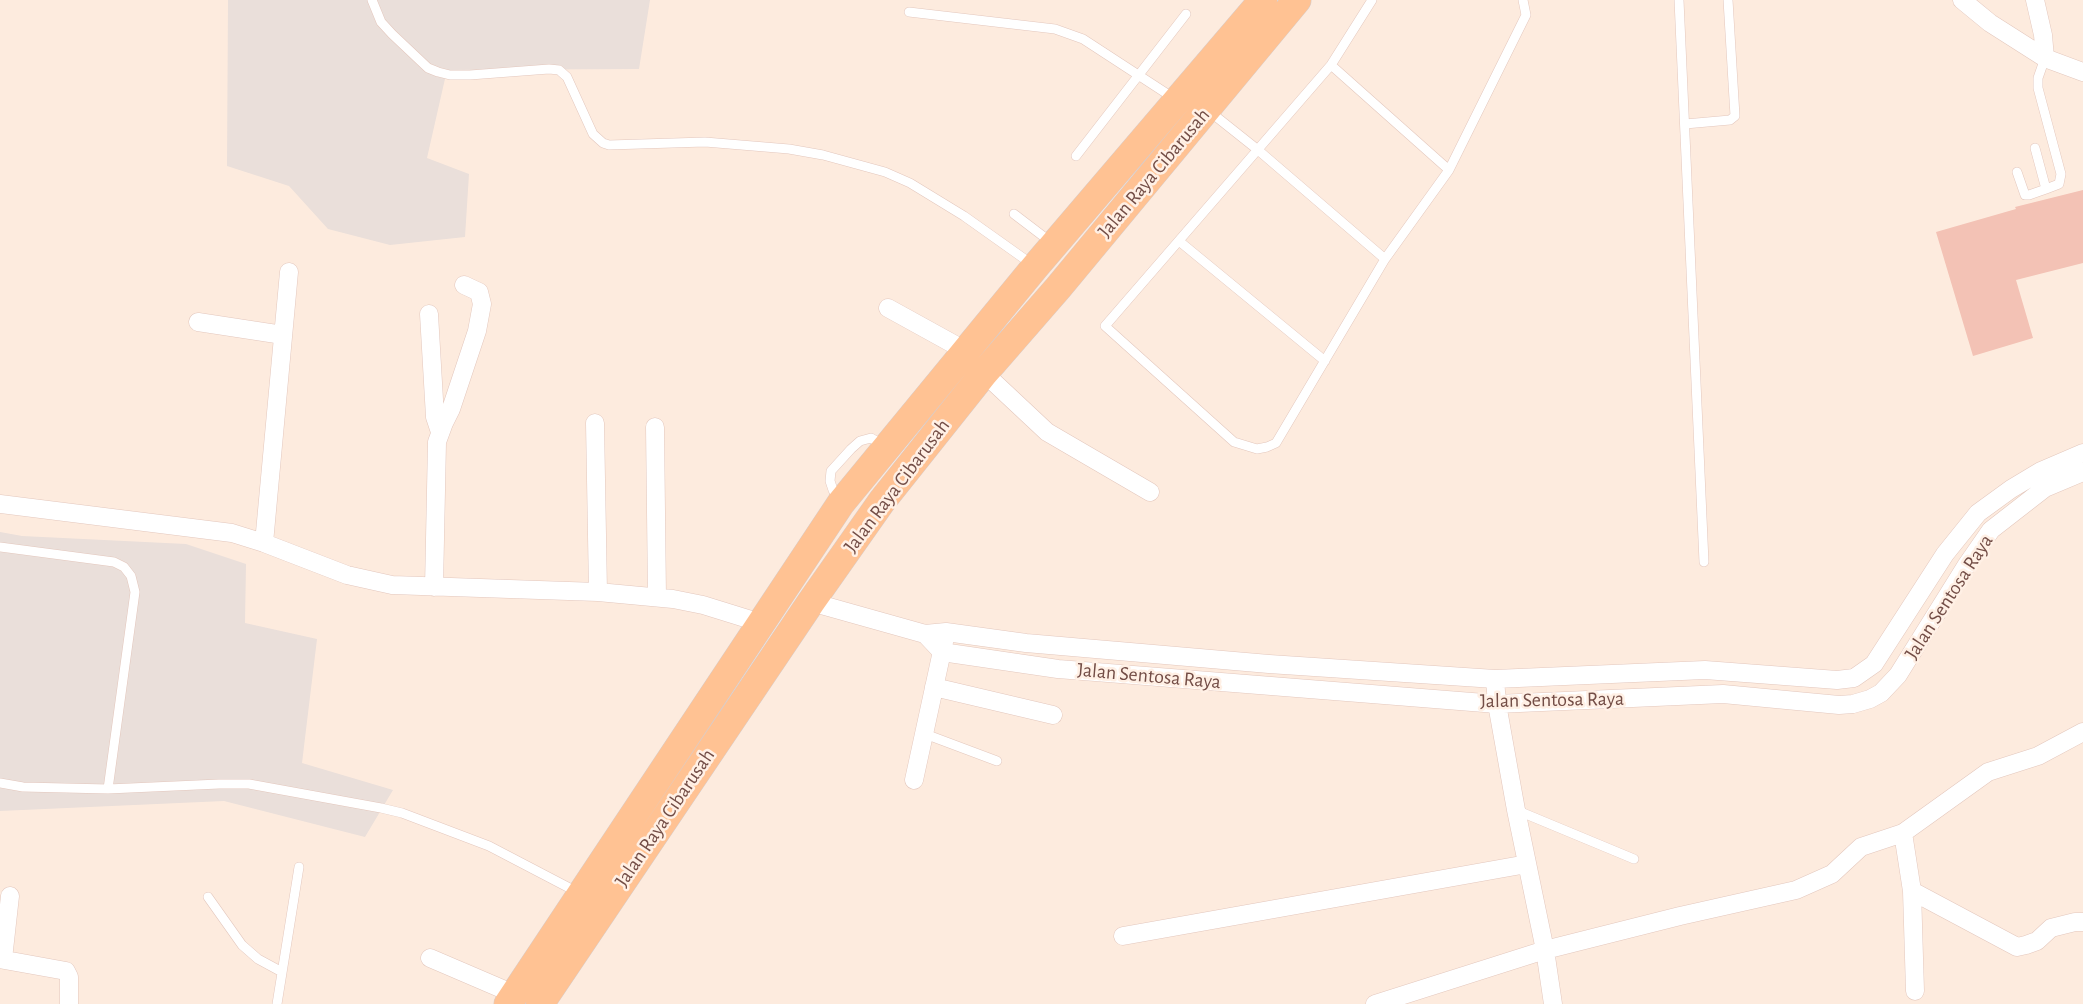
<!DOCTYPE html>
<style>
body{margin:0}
canvas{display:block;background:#fdebde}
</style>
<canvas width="2083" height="1004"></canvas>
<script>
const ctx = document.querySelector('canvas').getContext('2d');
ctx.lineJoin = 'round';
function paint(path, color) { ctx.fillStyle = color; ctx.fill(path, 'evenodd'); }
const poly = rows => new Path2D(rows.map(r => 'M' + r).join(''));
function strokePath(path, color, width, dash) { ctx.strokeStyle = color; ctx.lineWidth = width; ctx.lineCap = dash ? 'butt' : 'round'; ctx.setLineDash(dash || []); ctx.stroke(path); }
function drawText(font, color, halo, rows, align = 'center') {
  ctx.font = font + ' "Alegreya Sans",sans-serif'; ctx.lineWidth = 5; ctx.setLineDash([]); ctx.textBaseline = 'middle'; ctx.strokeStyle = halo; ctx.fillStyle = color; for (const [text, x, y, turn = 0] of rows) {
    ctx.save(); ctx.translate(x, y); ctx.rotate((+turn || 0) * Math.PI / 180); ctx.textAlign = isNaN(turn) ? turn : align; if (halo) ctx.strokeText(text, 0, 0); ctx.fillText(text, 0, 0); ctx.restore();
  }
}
const industrial = poly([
 [228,0,650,0,639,69,447,70,427,158,469,174,465,237,390,245,328,229,289,186,227,166],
 [0,532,22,536,186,544,246,564,245,623,317,639,302,763,393,790,365,837,224,801,0,811]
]);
const building = poly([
 [2083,190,2083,263,2016,280,2033,338,1973,356,1936,232,2016,209,2015,207]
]);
const lane = poly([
 [372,0,381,22,392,34,428,68,438,72,450,75,470,75,549,69,559,70,567,77,593,134,603,143,609,145,705,142,789,149,823,155,885,172,910,183,964,216,1033,265],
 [1372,0,1331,65,1105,326,1234,442,1257,449,1267,447,1276,443,1385,259,1449,170,1526,15,1523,0],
 [1679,0,1704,562],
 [909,12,1055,29,1083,39,1175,99],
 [1331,65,1449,170],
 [1209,111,1258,150,1385,259],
 [1685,124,1730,120,1735,116,1728,0],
 [2035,148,2046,189,2059,184,2061,174,2038,88,2038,78,2045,58],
 [1076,156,1186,14],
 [2017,172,2025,195,2029,195,2046,189],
 [1014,214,1052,243],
 [1179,241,1325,361],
 [840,501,833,490,830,481,831,471,851,449,860,441,871,438,885,446],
 [0,547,114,562,124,567,131,576,135,592,108,789],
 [925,734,997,761],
 [0,783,23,787,108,789,219,784,249,784,381,808,402,813,489,846,579,893],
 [1516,810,1634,859],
 [208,897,242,945,258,959,282,972],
 [277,1004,299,867]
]);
const street = poly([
 [1962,0,1990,23,2045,58,2083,72],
 [2035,0,2043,35,2045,58],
 [888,308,966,351],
 [429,314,435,417,440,432],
 [198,322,283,335],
 [984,373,1047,432,1150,492],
 [595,423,598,592],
 [655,427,657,597],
 [0,504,232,533,264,543,347,575,392,585,598,592,673,599,703,605,761,623],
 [264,543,289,272],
 [434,587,437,442,444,423,451,409,477,331,482,304,479,292,464,285],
 [811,602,925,634,946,632,1026,643,1269,664,1495,679,1705,670,1837,680,1854,678,1874,664,1945,554,1978,513,2011,489,2041,471,2083,453],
 [925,634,942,652,1058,669,1497,704,1723,694,1839,705,1853,704,1870,699,1881,693,1898,675,1966,566,1991,530,2045,488,2083,472],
 [1495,679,1497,704,1516,810,1545,950,1553,1004],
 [934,687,1053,715],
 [914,780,944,642],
 [1903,833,1912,891,1915,991],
 [1912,891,2017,947,2026,945,2037,941,2051,928,2075,922,2083,922],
 [1123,936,1527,864],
 [430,958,514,994],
 [0,959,66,971,69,977,69,1004],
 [3,959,10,896],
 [1375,1004,1545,950,1680,916,1796,890,1832,874,1861,847,1903,833,1988,772,2038,756,2083,732]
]);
const primary = poly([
 [508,1004,841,503,1035,267,1263,0],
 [540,1004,811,602,882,501,984,373,1058,288,1297,0]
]);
const streetNames = [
 ["Jalan Raya Cibarusah",1154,173,-50],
 ["Jalan Raya Cibarusah",897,486,-53],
 ["Jalan Sentosa Raya",1949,597,-57],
 ["Jalan Sentosa Raya",1149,676,5],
 ["Jalan Sentosa Raya",1552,700,-1],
 ["Jalan Raya Cibarusah",665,818,-56]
];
paint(industrial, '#eadfda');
paint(building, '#f3c2b5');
strokePath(lane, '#e3c7bd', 10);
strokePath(street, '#e3c7bd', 19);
strokePath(primary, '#d8cdcb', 29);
strokePath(lane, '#fff', 9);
strokePath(street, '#fff', 18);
strokePath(primary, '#ffc293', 28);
drawText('20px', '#734d46', '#fff0e5', streetNames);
</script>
